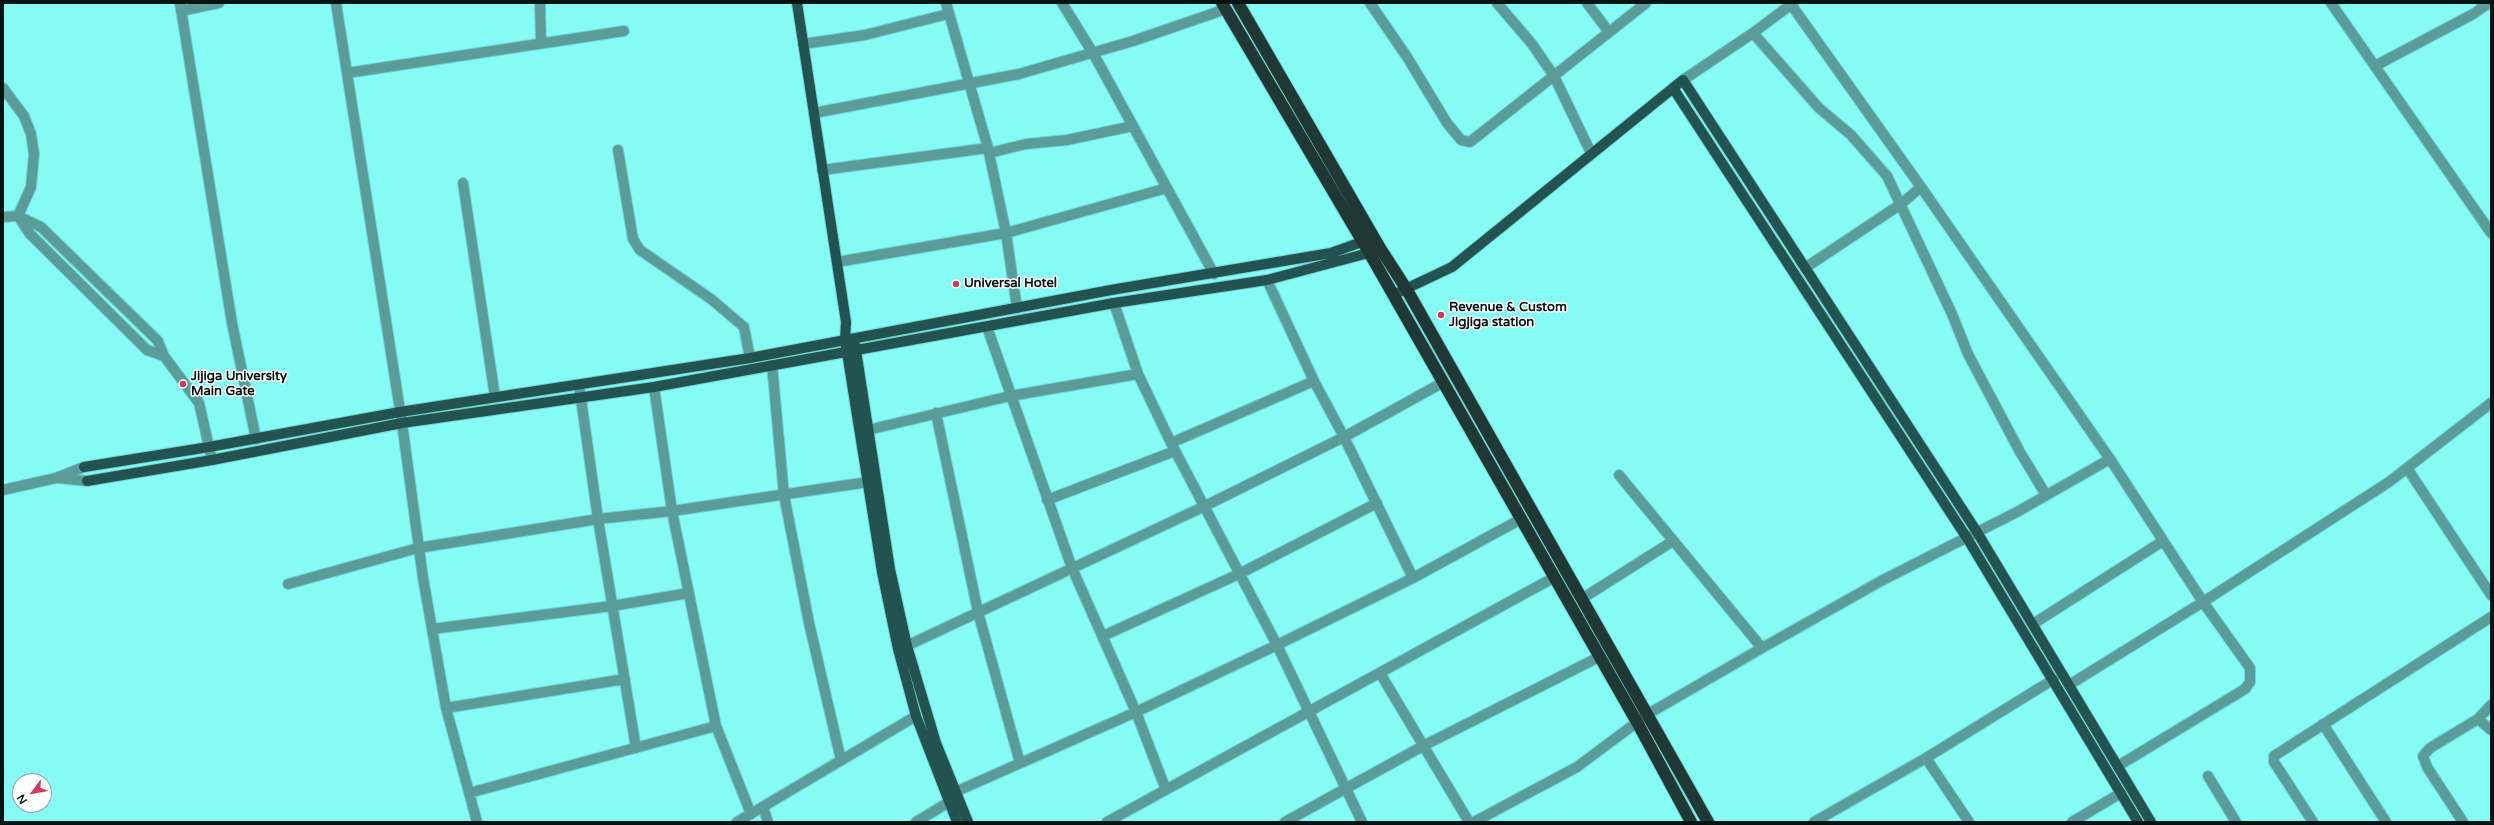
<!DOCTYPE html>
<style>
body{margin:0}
#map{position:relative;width:2494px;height:825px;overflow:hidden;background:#86fbf5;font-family:"Varela Round",sans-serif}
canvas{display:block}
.frame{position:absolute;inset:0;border:4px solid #001413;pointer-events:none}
.north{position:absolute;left:12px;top:773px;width:40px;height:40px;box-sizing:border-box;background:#fff;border:1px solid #99a1a1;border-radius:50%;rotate:238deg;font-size:11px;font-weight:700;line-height:16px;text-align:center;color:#001413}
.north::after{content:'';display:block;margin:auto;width:14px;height:18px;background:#cb3b5d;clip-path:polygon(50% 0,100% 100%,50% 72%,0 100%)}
</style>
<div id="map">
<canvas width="2494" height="825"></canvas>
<div class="frame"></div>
<div class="north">N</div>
</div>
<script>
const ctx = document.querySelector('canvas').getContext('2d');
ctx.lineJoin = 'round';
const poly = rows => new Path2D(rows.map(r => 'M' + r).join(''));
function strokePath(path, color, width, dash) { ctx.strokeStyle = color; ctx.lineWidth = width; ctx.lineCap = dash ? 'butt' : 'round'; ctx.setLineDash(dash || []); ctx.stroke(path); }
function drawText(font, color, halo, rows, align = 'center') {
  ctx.font = font + ' "Varela Round",sans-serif'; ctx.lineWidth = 3; ctx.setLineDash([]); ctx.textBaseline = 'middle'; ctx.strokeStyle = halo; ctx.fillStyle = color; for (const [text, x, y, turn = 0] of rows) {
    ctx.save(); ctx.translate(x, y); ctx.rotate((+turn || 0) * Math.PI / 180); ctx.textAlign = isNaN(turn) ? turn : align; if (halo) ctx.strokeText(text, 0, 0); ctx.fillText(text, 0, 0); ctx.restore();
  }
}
const minor = poly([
 [180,3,232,323,256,439],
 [336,3,402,423,423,578,446,708,477,822],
 [540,3,541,42],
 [946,3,988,148,1006,233,1017,308],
 [1062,3,1093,53,1214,274],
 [1370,3,1407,57,1447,123,1461,140,1470,142,1646,3],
 [1497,3,1532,44,1554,76,1591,153],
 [1587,3,1609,32],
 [1790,3,1921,187,2110,459,2203,602,2250,668,2250,682,2245,689,2118,766],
 [2331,3,2491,233],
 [181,11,219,3],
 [1753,33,1793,3],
 [803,44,865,35,948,14],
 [2375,66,2473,14,2489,3],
 [347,73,624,31],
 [1683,80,1753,33,1819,108,1851,135,1887,176,1952,314,1968,354,2020,452,2046,495],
 [3,88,24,116,31,134,34,154,31,187,18,216],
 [814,113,1019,74,1133,41,1226,9],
 [618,150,633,239,640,250,711,299,744,327,750,358],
 [989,153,1026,144,1067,140,1133,126],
 [822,170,988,148],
 [463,183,495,397],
 [18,216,30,234,147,350,164,356],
 [3,217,18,216,41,227,158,341,164,356,199,403,212,460],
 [837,262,1006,233,1167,188],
 [1805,268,1901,204,1921,187],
 [1267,280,1314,381,1344,437,1413,578],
 [1114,303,1138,374,1171,443,1277,645,1362,822],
 [987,327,1072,568,1136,712,1166,790],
 [772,365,784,495,809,623,841,760],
 [579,385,598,519,636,748],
 [654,387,672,511,716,726,751,814],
 [936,413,978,612,1020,763],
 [868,430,1010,396,1138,374],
 [1171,443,1314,381],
 [2407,468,2491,595],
 [1619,475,1762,648],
 [58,478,87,481],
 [3,490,56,478,84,467],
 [1047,500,1175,451],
 [288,584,418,548,598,519,672,511,868,482],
 [1583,598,1673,541],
 [2033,624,2163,541],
 [432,629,612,606,689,593],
 [1103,636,1239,574,1377,503],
 [900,649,1205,506,1344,437,1442,383],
 [1380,673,1469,822],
 [2069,685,2203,602,2389,482,2491,403],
 [446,708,625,679],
 [2478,719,2491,730],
 [2323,724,2386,822],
 [1926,758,1969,822],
 [2208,776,2236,822],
 [955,792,1136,712,1277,645,1413,578,1521,519],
 [469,793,716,726],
 [763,807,768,822],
 [737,822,916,716],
 [916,822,949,802],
 [1107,822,1553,578],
 [1285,822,1423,746,1599,657],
 [1474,822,1577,767,1648,714,1762,648,1881,581,2017,512,2110,459],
 [1814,822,1926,758,2054,679],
 [2072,822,2121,793],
 [2313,822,2274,762,2274,756,2491,617],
 [2463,822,2427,767,2423,756,2430,748,2478,719,2491,705]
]);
const major = poly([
 [797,3,846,322,845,340,882,572,898,649,916,716,957,822],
 [1673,88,1967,538,2138,822],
 [1393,295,1452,267,1683,80,1977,532,2151,822],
 [855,344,890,569,907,646,936,743,968,822],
 [84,467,209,447,400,412,750,358,1111,290,1331,253,1370,239],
 [87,481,212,460,402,423,654,387,1114,303,1267,280,1376,251]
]);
const highway = poly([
 [1222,3,1370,254,1637,722,1691,822],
 [1238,3,1380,248,1407,290,1708,822]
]);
const markers = [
 [956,284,4,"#cb3b5d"],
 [1441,315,4,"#cb3b5d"],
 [183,384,4,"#cb3b5d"]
];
const poiNames = [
 ["Universal Hotel",964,284],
 ["Revenue & Custom",1449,308],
 ["Jigjiga station",1449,323],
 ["Jijiga University",191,377],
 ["Main Gate",191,392]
];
strokePath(minor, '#71d6d1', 12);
strokePath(major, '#71d6d1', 12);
strokePath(highway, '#71d6d1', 14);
strokePath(minor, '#599c99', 10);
strokePath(major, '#235351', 10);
strokePath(highway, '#1f3836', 12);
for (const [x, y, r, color] of markers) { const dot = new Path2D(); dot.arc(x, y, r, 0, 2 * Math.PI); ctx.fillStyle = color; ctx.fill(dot); strokePath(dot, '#fff', 1.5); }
drawText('bold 13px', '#001413', '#fff', poiNames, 'left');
</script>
